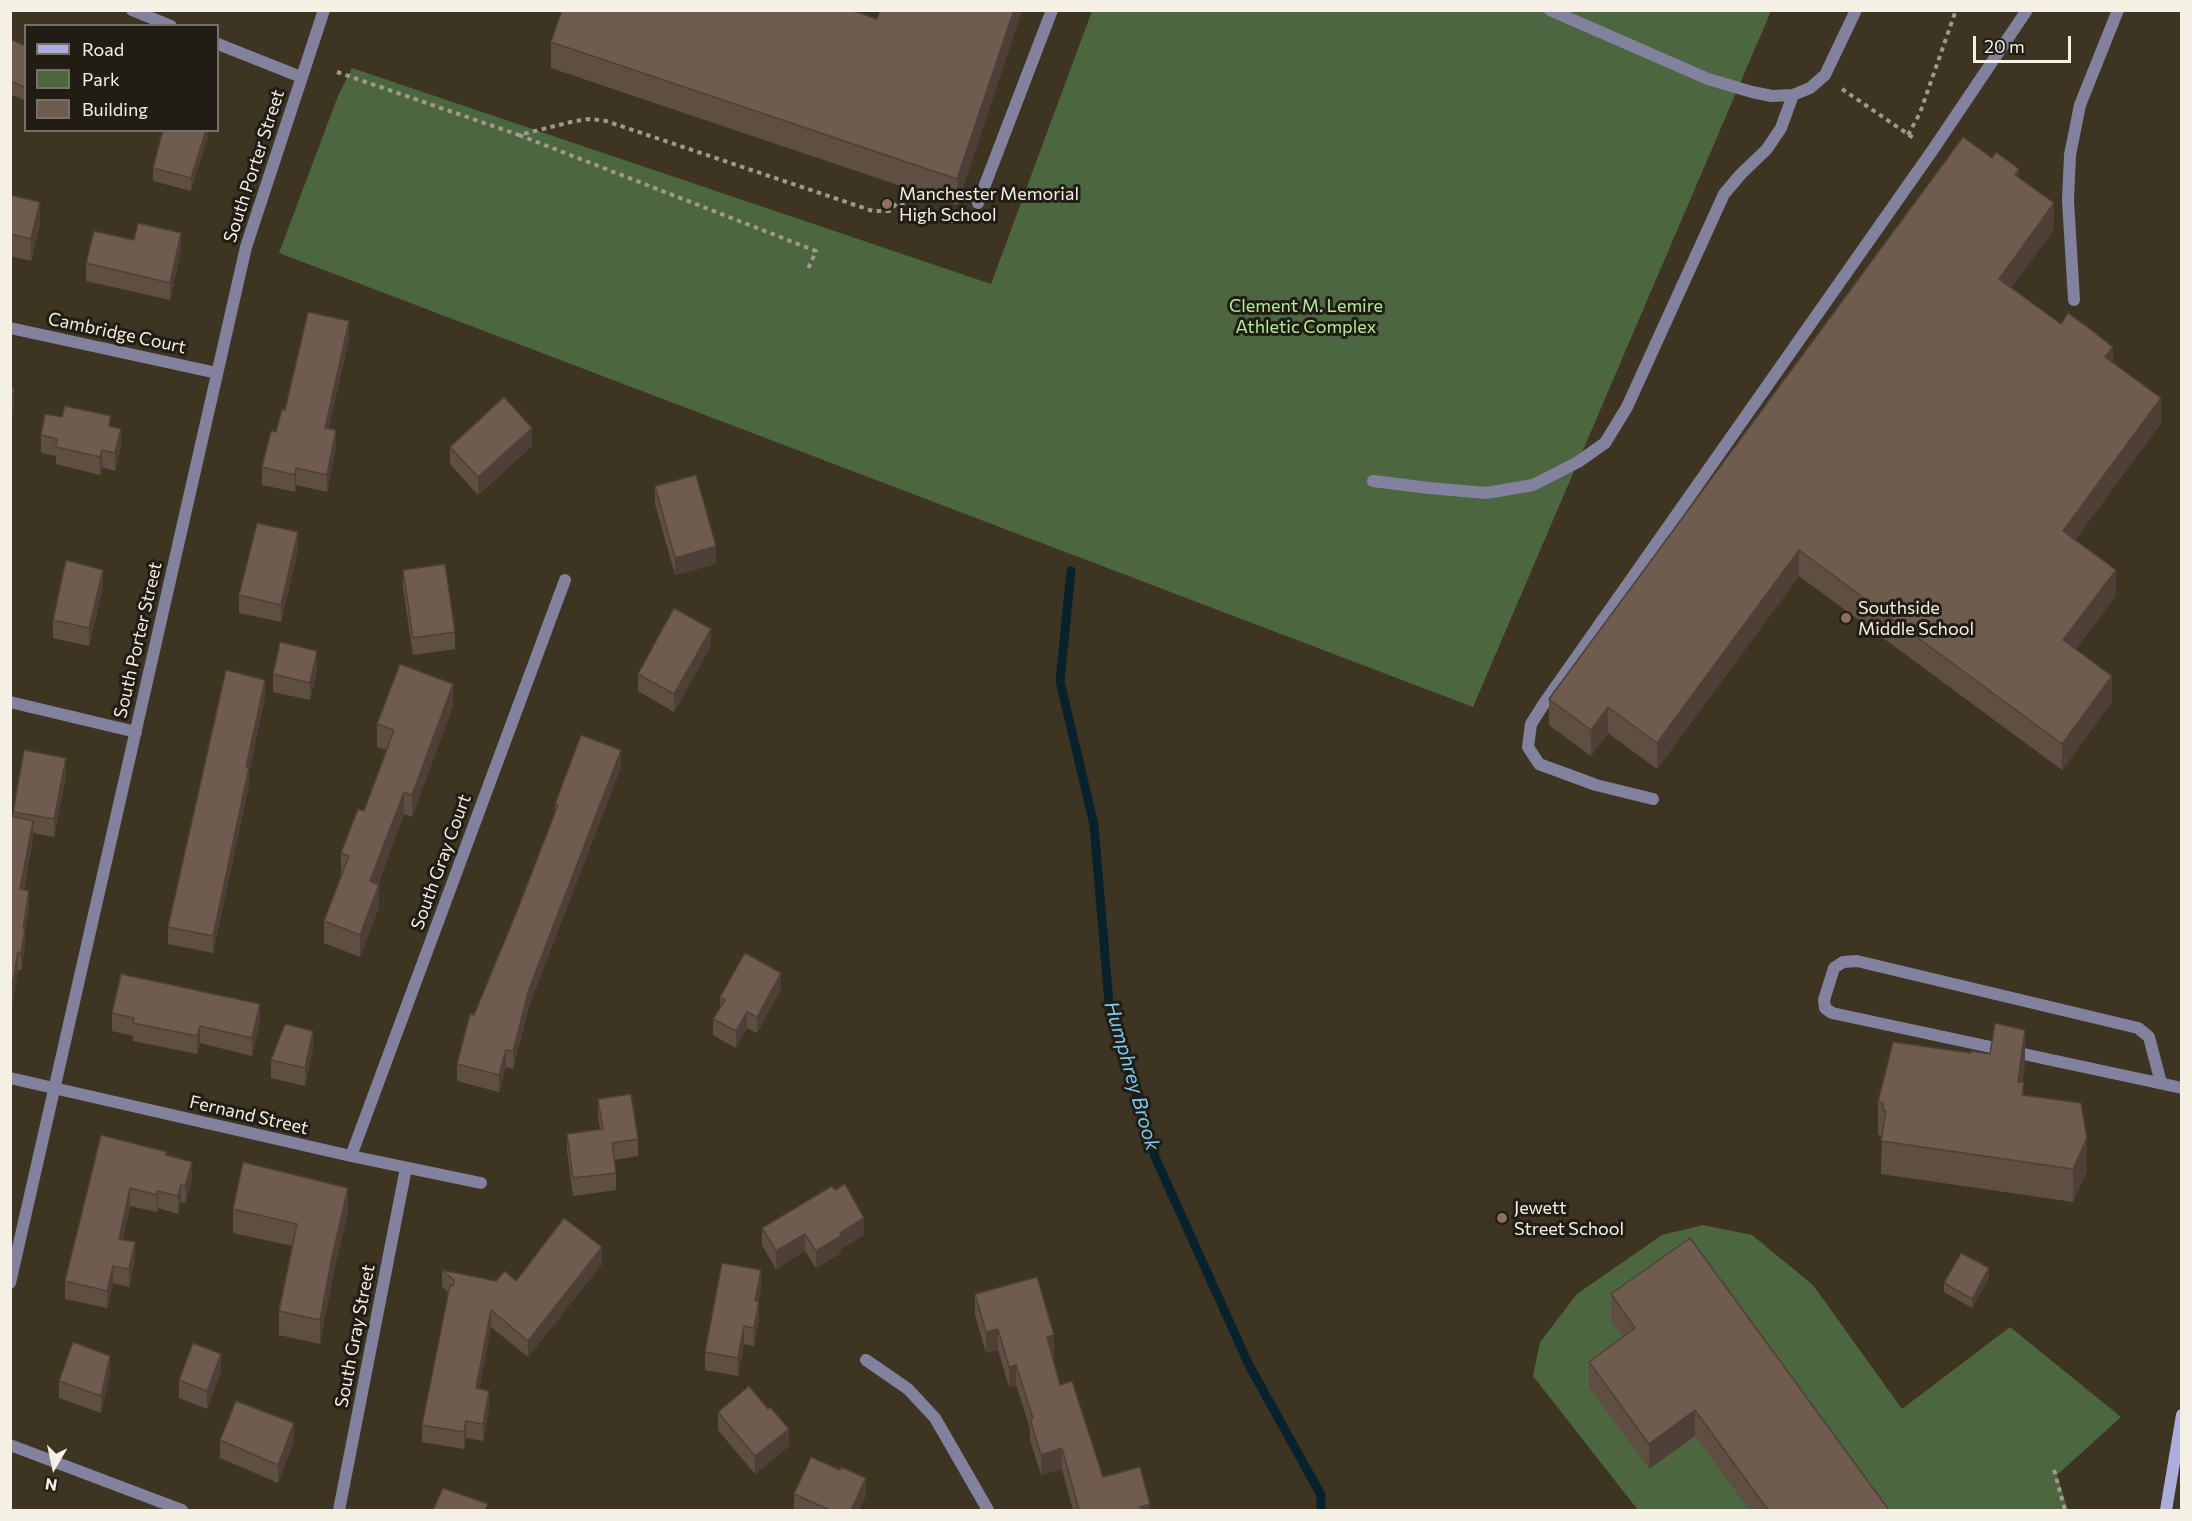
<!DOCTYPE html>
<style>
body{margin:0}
#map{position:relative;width:2192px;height:1521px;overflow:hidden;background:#3d3522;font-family:Commissioner,sans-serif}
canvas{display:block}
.frame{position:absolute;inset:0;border:12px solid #f5f0e4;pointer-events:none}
.legend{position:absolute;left:24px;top:24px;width:195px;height:108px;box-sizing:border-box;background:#211d15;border:2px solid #767168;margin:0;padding:8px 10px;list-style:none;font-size:18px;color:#f5f0e4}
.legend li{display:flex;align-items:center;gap:12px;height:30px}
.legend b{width:30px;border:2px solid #767168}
.north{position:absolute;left:24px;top:1437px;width:60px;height:60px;-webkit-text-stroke:4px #211d15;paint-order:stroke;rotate:189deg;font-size:16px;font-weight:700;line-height:24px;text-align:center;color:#f5f0e4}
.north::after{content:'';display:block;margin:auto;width:21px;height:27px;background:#f5f0e4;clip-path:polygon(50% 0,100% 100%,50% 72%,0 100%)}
.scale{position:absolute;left:1973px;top:36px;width:98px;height:27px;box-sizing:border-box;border:3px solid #f5f0e4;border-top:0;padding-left:8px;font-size:18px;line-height:21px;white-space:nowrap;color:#f5f0e4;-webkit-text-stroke:4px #211d15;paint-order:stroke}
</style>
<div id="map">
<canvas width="2192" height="1521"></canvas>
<div class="frame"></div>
<ul class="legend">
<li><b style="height:8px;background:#adaddb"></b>Road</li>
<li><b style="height:16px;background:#4c6740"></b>Park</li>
<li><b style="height:16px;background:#6f5c4e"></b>Building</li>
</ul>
<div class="north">N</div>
<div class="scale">20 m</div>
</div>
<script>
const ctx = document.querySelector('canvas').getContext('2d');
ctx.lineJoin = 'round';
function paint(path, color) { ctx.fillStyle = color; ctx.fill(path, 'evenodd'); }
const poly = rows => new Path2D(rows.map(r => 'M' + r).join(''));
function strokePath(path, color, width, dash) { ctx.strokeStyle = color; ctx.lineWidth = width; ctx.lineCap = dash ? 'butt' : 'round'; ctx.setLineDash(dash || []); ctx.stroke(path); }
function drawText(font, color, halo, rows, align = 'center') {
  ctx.font = font + ' Commissioner,sans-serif'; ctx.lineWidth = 6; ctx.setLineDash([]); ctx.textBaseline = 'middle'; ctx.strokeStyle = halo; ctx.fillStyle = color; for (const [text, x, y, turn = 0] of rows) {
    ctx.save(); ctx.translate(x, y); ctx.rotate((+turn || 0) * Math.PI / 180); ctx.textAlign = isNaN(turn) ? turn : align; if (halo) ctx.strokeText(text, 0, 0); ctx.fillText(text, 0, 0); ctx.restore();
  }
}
const green = poly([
 [1092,11,1771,11,1473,707,279,253,338,96,352,68,991,284],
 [1703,1225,1752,1235,1813,1285,1902,1409,2010,1327,2121,1417,2057,1475,2068,1510,1870,1510,1611,1320,1750,1510,1638,1510,1533,1376,1540,1342,1577,1294,1662,1235]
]);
const stream = poly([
 [1071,571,1060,681,1094,825,1109,1003,1155,1157,1249,1365,1321,1495,1321,1510]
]);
const path = poly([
 [337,72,519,135,575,121,590,119,606,121,873,211,889,211,897,203,940,219,953,221,962,218],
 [1842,89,1915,139],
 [519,135,816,251,808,269],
 [1908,135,1920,113,1956,10],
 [2054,1470,2065,1510]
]);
const lane = poly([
 [1550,10,1708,79,1752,92,1772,96,1793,95,1810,88,1825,75,1856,10],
 [978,203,1052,10],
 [2074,300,2068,200,2070,155,2080,105,2118,10],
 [1373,481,1429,488,1486,493,1533,485,1578,462,1605,443,1627,407,1724,194,1741,174,1767,149,1781,128,1793,95],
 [1653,799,1596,785,1539,764,1528,747,1531,724,1545,702,1932,151,2027,10],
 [2161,1083,2149,1037,2138,1028,1857,961,1843,962,1834,968,1824,1000,1825,1008,1832,1013,2182,1088]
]);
const street = poly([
 [132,10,171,26],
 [218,44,301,77],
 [10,328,217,373],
 [10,702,136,732],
 [10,1078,351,1156,481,1183],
 [351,1156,565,580],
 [10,1283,246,247,324,10],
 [866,1360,908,1389,935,1418,988,1510],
 [10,1445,182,1510],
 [339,1510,406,1168]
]);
const secondary = poly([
 [2166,1510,2182,1415]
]);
const wall = poly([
 [1022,10,957,205,551,68,551,42,877,19],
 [10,39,26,46,24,100,10,94],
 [208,130,208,136,191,191,153,181,153,168],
 [2019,178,2054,229,2011,288,2113,363,2161,423,2075,540,2116,595,2076,649,2112,702,2062,770,1799,576,1657,769,1608,733,1591,756,1549,725,1549,699],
 [10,195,40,224,31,261,10,256],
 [134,240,181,250,170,300,86,281,86,263],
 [349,339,328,429,336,448,327,492,296,485,295,492,262,485,262,467,285,410],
 [111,427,121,446,115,471,102,467,100,475,56,464,56,456,41,453,41,435],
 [532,446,478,495,450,464,450,447],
 [655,486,716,564,675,575,655,504],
 [298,550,281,622,239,613,239,595],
 [403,570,455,632,455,649,413,655,403,588],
 [103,587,89,646,53,638,53,620],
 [711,646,674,712,638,691,638,674],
 [317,669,310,700,273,692,273,674],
 [265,697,249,772,249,785,213,953,168,944,168,927],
 [453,706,412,817,404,814,378,884,379,907,360,957,324,943,324,921,341,875,341,853,364,811,387,750,377,747,377,724],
 [621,767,529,1006,513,1069,506,1067,499,1092,457,1081,457,1064,474,1015,517,911,555,813,555,804],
 [66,776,54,837,33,833,33,838,24,890,29,908,25,931,25,946,21,970,18,970,12,1005,10,1005,10,816,13,817,13,812],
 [781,989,757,1033,747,1028,736,1048,713,1035,713,1019,720,1007,720,997],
 [112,1013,260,1022,252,1056,200,1043,197,1054,133,1041,133,1036,112,1031],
 [313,1048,305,1086,271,1078,271,1060],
 [2025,1063,2022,1082,2024,1095,2087,1171,2073,1202,1881,1174,1882,1136,1878,1135,1878,1102],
 [598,1099,638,1139,638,1156,614,1160,616,1173,616,1190,573,1196,567,1151,567,1134,600,1129,598,1116],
 [101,1135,167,1155,192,1179,185,1203,181,1202,178,1214,158,1208,157,1212,130,1206,123,1239,135,1259,129,1287,113,1283,107,1308,65,1299,65,1281],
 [233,1209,348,1211,332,1280,320,1344,279,1335,279,1311,292,1246,233,1233],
 [762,1228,864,1235,841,1249,841,1253,816,1268,805,1251,776,1269,762,1245],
 [602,1264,528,1357,491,1327,479,1389,489,1408,483,1441,466,1438,464,1449,422,1442,422,1425,449,1293,442,1287,442,1270,496,1281,516,1281],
 [1989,1277,1972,1308,1944,1292,1944,1283],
 [761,1288,758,1302,759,1319,754,1346,744,1344,738,1376,705,1370,705,1352],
 [975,1294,1054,1356,1052,1356,1060,1385,1103,1477,1150,1510,1073,1510,1062,1469,1041,1475,1030,1440,1030,1428,1016,1385,1009,1387,998,1350,986,1353,975,1315],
 [1611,1294,1889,1510,1750,1510,1695,1436,1649,1469,1589,1387,1589,1362,1623,1337,1611,1320],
 [221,1372,207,1409,179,1398,179,1380],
 [110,1373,101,1413,59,1398,59,1381],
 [718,1412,789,1446,755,1474,718,1430],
 [220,1440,294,1441,278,1483,220,1458],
 [794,1494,866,1495,859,1510,794,1510]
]);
const shadedWall = poly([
 [1014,10,1022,10,957,205,957,179],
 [26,83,26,95,24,100,24,87],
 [206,130,208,130,208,136,191,191,191,178],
 [2019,169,2019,195,2015,175],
 [40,202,40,224,31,261,31,239],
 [2054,203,2054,229,1999,305,1999,279],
 [181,233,181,250,170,300,170,283],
 [349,321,349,339,325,445,325,428],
 [2113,347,2113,372,2105,357],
 [14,389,14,407,10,422,10,404],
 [2161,398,2161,423,2063,556,2063,531],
 [532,428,532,446,478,495,478,477],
 [121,429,121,446,115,471,115,453],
 [336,430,336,448,327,492,327,475],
 [102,450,102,467,100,475,100,457],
 [296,468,296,485,295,492,295,475],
 [298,532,298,550,281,622,281,605],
 [716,546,716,564,675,575,675,558],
 [1799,550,1799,576,1657,769,1657,743],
 [103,570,103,587,89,646,89,628],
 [2116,570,2116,595,2063,666,2063,640],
 [711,629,711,646,674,712,674,694],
 [317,651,317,669,310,700,310,683],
 [2112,676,2112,702,2062,770,2062,744],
 [265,680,265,697,249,772,249,785,213,953,213,936,246,767],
 [453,684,453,706,412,817,412,795],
 [1608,707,1608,733,1591,756,1591,730],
 [621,750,621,767,529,1006,513,1069,513,1051,529,989],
 [66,758,66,776,54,837,54,819],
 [404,792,404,814,370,904,370,881],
 [33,821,33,838,20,907,20,889],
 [379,885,379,907,360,957,360,935],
 [29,891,29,908,25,931,25,946,21,970,21,953,23,928],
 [18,952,18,970,12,1005,12,987],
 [781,973,781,989,757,1033,757,1017],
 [260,1004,260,1022,252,1056,252,1038],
 [747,1012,747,1028,736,1048,736,1031],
 [200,1026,200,1043,197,1054,197,1036],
 [2025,1030,2025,1063,2018,1115,2018,1082],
 [313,1031,313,1048,305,1086,305,1068],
 [506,1050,506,1067,499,1092,499,1075],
 [2087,1138,2087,1171,2073,1202,2073,1169],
 [192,1162,192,1179,185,1203,185,1186],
 [181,1185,181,1202,178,1214,178,1196],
 [130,1188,130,1206,119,1256,119,1239],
 [348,1188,348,1211,332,1280,320,1344,320,1320,332,1257],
 [158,1191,158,1208,157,1212,157,1195],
 [864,1218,864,1235,841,1249,841,1253,816,1268,816,1251,840,1233],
 [805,1234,805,1251,776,1269,776,1251],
 [135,1242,135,1259,129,1287,129,1269],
 [602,1247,602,1264,528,1357,528,1341],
 [113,1266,113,1283,107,1308,107,1291],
 [1989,1268,1989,1277,1972,1308,1972,1299],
 [761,1270,761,1288,755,1319,755,1301],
 [759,1302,759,1319,754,1346,754,1328],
 [491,1310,491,1327,476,1405,476,1388],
 [744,1326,744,1344,738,1376,738,1358],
 [998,1329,998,1350,986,1353,986,1332],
 [1054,1335,1054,1356,1047,1358,1047,1337],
 [221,1354,221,1372,207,1409,207,1391],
 [110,1356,110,1373,101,1413,101,1396],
 [1016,1365,1016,1385,1009,1387,1009,1367],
 [489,1391,489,1408,483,1441,483,1424],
 [1695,1410,1695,1436,1649,1469,1649,1444],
 [466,1421,466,1438,464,1449,464,1432],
 [294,1423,294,1441,278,1483,278,1465],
 [789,1429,789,1446,755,1474,755,1456],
 [1062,1448,1062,1469,1041,1475,1041,1455],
 [866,1478,866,1495,859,1510,851,1510],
 [1150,1504,1150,1510,1140,1510,1140,1507]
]);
const building = poly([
 [562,10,851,10,877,19,880,10,1014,10,957,179,551,42,562,10],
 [10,39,26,46,26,83,24,87,10,81,10,39],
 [163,130,206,130,191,178,153,168,163,130],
 [1963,137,1992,158,1996,152,2019,169,2015,175,2054,203,1999,279,2061,324,2068,313,2086,326,2113,347,2105,357,2161,398,2063,531,2116,570,2063,640,2112,676,2062,744,1799,550,1657,743,1608,707,1591,730,1549,699,1963,137],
 [10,195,40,202,31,239,10,234,10,195],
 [138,223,181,233,170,283,86,263,94,231,134,240,138,223],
 [308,312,349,321,325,428,336,430,327,475,296,468,295,475,262,467,271,431,276,432,282,409,285,410,308,312],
 [10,388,14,389,10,404,10,388],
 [504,397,532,428,478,477,450,447,504,397],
 [65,406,111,416,109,426,121,429,115,453,102,450,100,457,56,447,57,439,41,435,45,414,62,417,65,406],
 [696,475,716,546,675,558,655,486,696,475],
 [257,523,298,532,281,605,239,595,257,523],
 [66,560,103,570,89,628,53,620,66,560],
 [445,564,455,632,413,638,403,570,445,564],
 [674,608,711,629,674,694,638,674,674,608],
 [280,642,317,651,310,683,273,674,280,642],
 [400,664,453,684,412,795,404,792,370,881,379,885,360,935,324,921,349,856,341,853,358,809,364,811,394,730,377,724,400,664],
 [226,670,265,680,246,767,249,767,213,936,168,927,226,670],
 [581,735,621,750,529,989,513,1051,506,1050,499,1075,457,1064,470,1014,474,1015,517,911,558,805,555,804,581,735],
 [24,750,66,758,54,819,13,812,24,750],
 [10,816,33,821,20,889,29,891,23,928,25,928,21,953,18,952,12,987,10,987,10,816],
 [745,953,781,973,757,1017,747,1012,736,1031,713,1019,725,1000,720,997,745,953],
 [121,974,260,1004,252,1038,200,1026,197,1036,133,1023,134,1018,112,1013,121,974],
 [1995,1023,2025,1030,2018,1082,2024,1082,2022,1095,2081,1103,2087,1138,2073,1169,1881,1141,1886,1111,1883,1110,1883,1103,1878,1102,1893,1042,1971,1053,1971,1051,1990,1054,1995,1023],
 [285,1024,313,1031,305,1068,271,1060,285,1024],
 [631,1094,638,1139,612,1143,616,1173,573,1178,567,1134,603,1129,598,1099,631,1094],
 [101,1135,167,1152,166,1155,192,1162,185,1186,181,1185,178,1196,158,1191,157,1195,130,1188,119,1239,135,1242,129,1269,113,1266,107,1291,65,1281,101,1135],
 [243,1162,348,1188,332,1257,320,1320,279,1311,297,1224,233,1209,243,1162],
 [845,1184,864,1218,840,1233,841,1236,816,1251,805,1234,776,1251,762,1228,832,1186,835,1190,845,1184],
 [564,1218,602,1247,528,1341,491,1310,476,1388,489,1391,483,1424,466,1421,464,1432,422,1425,450,1285,453,1286,454,1280,442,1270,496,1281,505,1271,516,1281,564,1218],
 [1690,1238,1889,1510,1768,1510,1695,1410,1649,1444,1589,1362,1635,1328,1611,1294,1690,1238],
 [1961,1253,1989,1268,1972,1299,1944,1283,1961,1253],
 [722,1263,761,1270,755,1301,759,1302,754,1328,744,1326,738,1358,705,1352,722,1263],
 [1037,1277,1054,1335,1047,1337,1060,1385,1072,1381,1103,1477,1140,1467,1150,1504,1140,1507,1141,1510,1079,1510,1062,1448,1041,1455,1030,1419,1033,1418,1016,1365,1009,1367,998,1329,986,1332,975,1294,1037,1277],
 [73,1342,110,1356,101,1396,59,1381,73,1342],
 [193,1343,221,1354,207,1391,179,1380,193,1343],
 [749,1386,768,1409,770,1407,789,1429,755,1456,718,1412,749,1386],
 [236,1401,294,1423,278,1465,220,1440,236,1401],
 [811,1457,840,1470,841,1467,866,1478,851,1510,830,1510,794,1494,811,1457],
 [443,1488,488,1504,485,1510,433,1510,443,1488]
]);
const markers = [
 [887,204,6,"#8d6e63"],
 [1846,618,6,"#8d6e63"],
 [1502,1218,6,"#8d6e63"]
];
const streetNames = [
 ["South Porter Street",254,166,-72],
 ["Cambridge Court",117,333,12],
 ["South Porter Street",138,640,-77],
 ["South Gray Court",441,862,-70],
 ["Fernand Street",249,1115,13],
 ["South Gray Street",355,1336,-79]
];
const poiNames = [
 ["Manchester Memorial",899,194],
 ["High School",899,215],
 ["Southside",1858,608],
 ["Middle School",1858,629],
 ["Jewett",1514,1208],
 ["Street School",1514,1229]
];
const parkNames = [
 ["Clement M. Lemire",1306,306],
 ["Athletic Complex",1306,327]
];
const waterNames = [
 ["Humphrey Brook",1132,1076,74]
];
paint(green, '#4c6740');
strokePath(stream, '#07222d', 9);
strokePath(path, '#a09a8a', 4, [4.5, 4.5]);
strokePath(lane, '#82829f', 12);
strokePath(street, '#82829f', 12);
strokePath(secondary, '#adaddb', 12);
paint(wall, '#5f4f43');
paint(shadedWall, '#4e4037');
paint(building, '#6f5c4e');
strokePath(building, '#4e4037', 1.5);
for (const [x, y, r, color] of markers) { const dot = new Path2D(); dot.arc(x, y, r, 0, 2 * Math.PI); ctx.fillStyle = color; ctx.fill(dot); strokePath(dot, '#211d15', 2); }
drawText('18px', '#f5f0e4', '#211d15', streetNames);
drawText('18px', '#f5f0e4', '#211d15', poiNames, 'left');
drawText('18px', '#b2ec98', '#211d15', parkNames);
drawText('italic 20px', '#75ccf4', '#211d15', waterNames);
</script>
